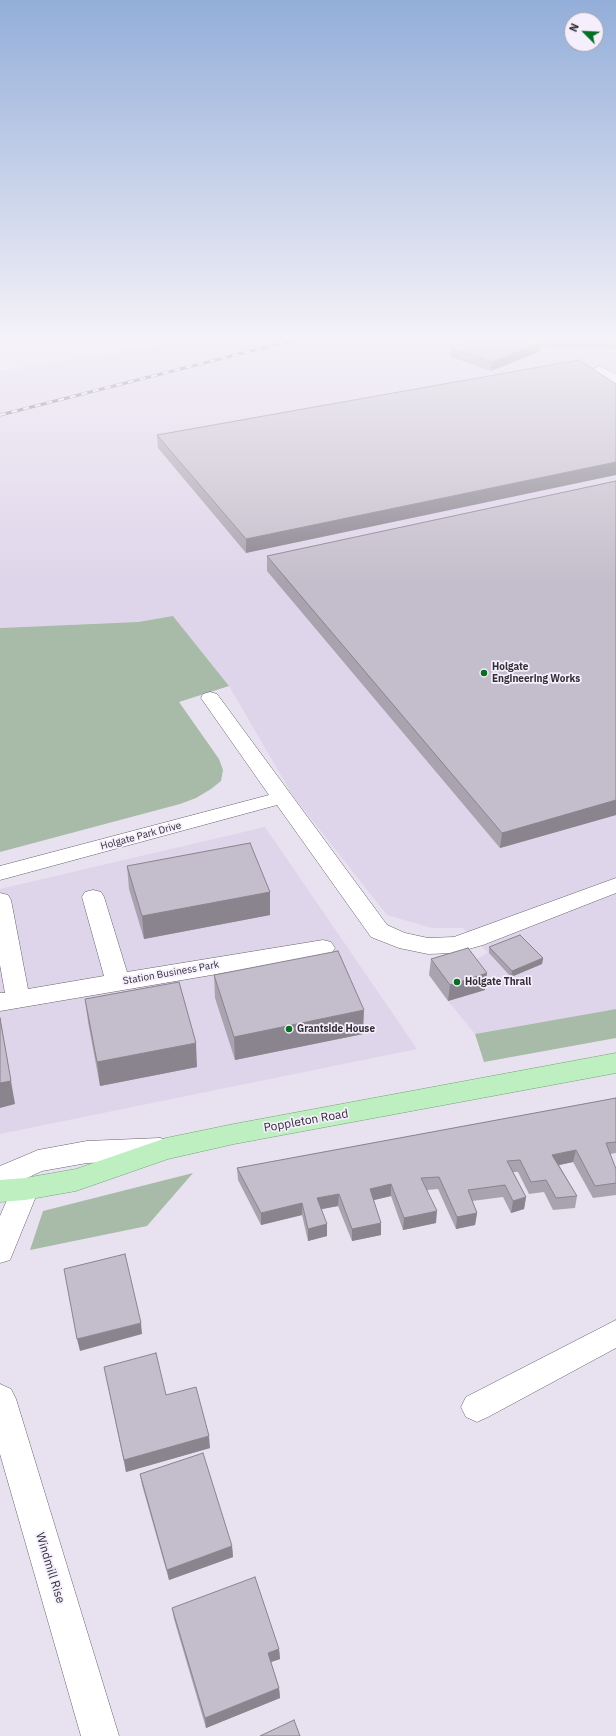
<!DOCTYPE html>
<style>
body{margin:0}
#map{position:relative;width:616px;height:1736px;overflow:hidden;background:#e8e1ef;font-family:"IBM Plex Sans",sans-serif}
canvas{display:block}
.north{position:absolute;left:564px;top:12px;width:40px;height:40px;box-sizing:border-box;background:#f5eefd;border:1px solid #a7a2ad;border-radius:50%;rotate:294deg;font-size:11px;font-weight:700;line-height:16px;text-align:center;color:#322f35}
.north::after{content:'';display:block;margin:auto;width:14px;height:18px;background:#066f20;clip-path:polygon(50% 0,100% 100%,50% 72%,0 100%)}
</style>
<div id="map">
<canvas width="616" height="1736"></canvas>
<div class="north">N</div>
</div>
<script>
const ctx = document.querySelector('canvas').getContext('2d');
ctx.lineJoin = 'round';
function paint(path, color) { ctx.fillStyle = color; ctx.fill(path, 'evenodd'); }
const poly = rows => new Path2D(rows.map(r => 'M' + r).join(''));
function strokePath(path, color, width, dash) { ctx.strokeStyle = color; ctx.lineWidth = width; ctx.lineCap = dash ? 'butt' : 'round'; ctx.setLineDash(dash || []); ctx.stroke(path); }
function drawText(font, color, halo, rows, align = 'center') {
  ctx.font = font + ' "IBM Plex Sans",sans-serif'; ctx.lineWidth = 3.5; ctx.setLineDash([]); ctx.textBaseline = 'middle'; ctx.strokeStyle = halo; ctx.fillStyle = color; for (const [text, x, y, turn = 0] of rows) {
    ctx.save(); ctx.translate(x, y); ctx.rotate((+turn || 0) * Math.PI / 180); ctx.textAlign = isNaN(turn) ? turn : align; if (halo) ctx.strokeText(text, 0, 0); ctx.fillText(text, 0, 0); ctx.restore();
  }
}
const built = poly([
 [188,340,537,340,539,347,616,349,616,1009,475,1034,448,1001,485,990,466,964,488,953,463,928,432,928,387,915,293,796,229,686,173,616,138,622,0,628,0,371],
 [265,827,417,1049,0,1134,0,889]
]);
const green = poly([
 [537,340,616,340,616,349,539,347],
 [173,616,229,686,179,702,219,759,223,770,221,781,211,789,196,798,180,804,0,852,0,628,138,622],
 [616,1009,616,1038,484,1062,475,1034],
 [193,1173,147,1226,30,1250,43,1211]
]);
const minor = poly([
 [599,366,616,374,616,384,594,373,592,370,599,366],
 [210,692,217,694,387,925,405,933,428,938,454,937,616,878,616,893,483,945,454,953,428,954,399,948,371,937,277,805,0,880,0,866,269,795,201,698,203,694,210,692],
 [93,890,101,892,104,897,127,972,323,940,331,942,335,948,331,954,323,956,0,1011,0,993,5,993,0,965,0,893,8,895,11,900,28,989,104,976,82,897,85,892,93,890],
 [160,1138,170,1141,174,1149,170,1157,160,1160,87,1163,42,1171,27,1178,35,1181,39,1189,10,1260,0,1263,0,1216,14,1184,0,1189,0,1166,38,1150,87,1141,160,1138],
 [616,1320,616,1348,488,1417,477,1422,466,1417,461,1407,466,1397,616,1320],
 [0,1384,11,1389,16,1399,119,1736,81,1736,0,1454,0,1384]
]);
const major = poly([
 [616,1053,616,1073,234,1144,168,1159,76,1191,25,1200,0,1202,0,1180,25,1178,76,1169,166,1138,234,1124,616,1053]
]);
const rail = poly([
 [0,415,294,340]
]);
const wall = poly([
 [540,343,539,352,491,371,451,357,451,348],
 [579,360,246,553,158,448,157,435],
 [616,481,616,815,500,848,267,571,267,556],
 [127,866,270,915,144,939,129,889],
 [489,947,543,958,542,964,511,977,489,953],
 [431,959,485,990,448,1001,429,975],
 [214,975,363,1034,235,1060,215,998],
 [85,999,197,1067,100,1086,88,1022],
 [616,1098,616,1153,610,1154,616,1169,616,1195,593,1198,573,1162,559,1165,577,1196,575,1208,553,1210,544,1192,529,1194,518,1172,513,1172,526,1197,524,1209,511,1213,503,1197,472,1201,477,1213,475,1225,456,1229,438,1189,427,1190,436,1223,403,1230,391,1196,374,1200,381,1235,352,1241,338,1206,322,1209,327,1236,308,1241,302,1215,261,1225,238,1180,237,1168],
 [104,1367,166,1395,210,1448,126,1472],
 [140,1474,232,1546,233,1557,169,1580,142,1485],
 [172,1608,279,1649,280,1659,271,1662,279,1688,280,1698,206,1728,174,1619]
]);
const shadedWall = poly([
 [540,343,539,352,491,371,492,362],
 [616,462,616,475,246,553,246,539],
 [616,800,616,815,500,848,502,833],
 [270,892,270,915,144,939,142,916],
 [543,958,542,964,511,977,512,971],
 [487,973,485,990,448,1001,450,985],
 [364,1010,363,1034,235,1060,234,1037],
 [0,1018,15,1104,0,1108],
 [196,1043,197,1067,100,1086,97,1062],
 [576,1150,573,1162,550,1167,552,1155],
 [391,1184,391,1196,370,1201,370,1189],
 [339,1194,338,1206,317,1210,317,1198],
 [526,1197,524,1209,511,1213,513,1201],
 [302,1203,302,1215,261,1225,261,1213],
 [437,1211,436,1223,403,1230,404,1218],
 [477,1213,475,1225,456,1229,457,1217],
 [381,1223,381,1235,352,1241,352,1229],
 [327,1224,327,1236,308,1241,308,1229],
 [141,1323,142,1334,80,1351,77,1339],
 [209,1436,210,1448,126,1472,124,1460],
 [232,1546,233,1557,169,1580,167,1570],
 [279,1649,280,1659,268,1663,268,1653],
 [279,1688,280,1698,206,1728,205,1718]
]);
const building = poly([
 [471,340,532,340,540,343,492,362,451,348,471,340],
 [579,360,616,384,616,462,246,539,157,435,579,360],
 [616,481,616,800,502,833,267,556,616,481],
 [250,843,270,892,142,916,127,866,250,843],
 [520,935,543,958,512,971,489,947,520,935],
 [468,948,487,973,450,985,431,959,468,948],
 [338,951,364,1010,234,1037,214,975,338,951],
 [179,982,196,1043,97,1062,85,999,179,982],
 [0,1018,11,1081,0,1083,0,1018],
 [616,1098,616,1142,606,1143,616,1169,616,1183,595,1186,576,1150,552,1155,577,1196,556,1198,546,1180,531,1182,520,1160,507,1161,526,1197,513,1201,505,1185,468,1190,477,1213,457,1217,439,1177,421,1178,437,1211,404,1218,391,1184,370,1189,381,1223,352,1229,339,1194,317,1198,327,1224,308,1229,302,1203,261,1213,237,1168,616,1098],
 [125,1254,141,1323,77,1339,64,1269,125,1254],
 [156,1353,166,1395,196,1387,209,1436,124,1460,104,1367,156,1353],
 [203,1453,232,1546,167,1570,140,1474,203,1453],
 [255,1577,279,1649,268,1653,279,1688,205,1718,172,1608,255,1577],
 [294,1720,300,1736,260,1736,294,1720]
]);
const markers = [
 [484,673,4,"#066f20"],
 [457,982,4,"#066f20"],
 [289,1029,4,"#066f20"]
];
const poiNames = [
 ["Holgate",492,667],
 ["Engineering Works",492,679],
 ["Holgate Thrall",465,982],
 ["Grantside House",297,1029]
];
const streetNames = [
 ["Holgate Park Drive",141,836,-15],
 ["Station Business Park",171,973,-10]
];
const nearStreetnames = [
 ["Poppleton Road",306,1121,-10],
 ["Windmill Rise",50,1568,73]
];
paint(built, '#dfd5ea');
paint(green, '#a8baa8');
strokePath(minor, '#68626e', 1);
strokePath(major, '#70a574', 1);
paint(minor, '#fff');
paint(major, '#bdefc0');
strokePath(rail, '#66626a', 3);
strokePath(rail, '#f5eefd', 2, [6]);
paint(wall, '#a9a3af');
paint(shadedWall, '#89848e');
paint(building, '#c4bdcb');
strokePath(building, '#89848e', 1);
const sky = ctx.createLinearGradient(0, 0, 0, 583);
sky.addColorStop(0, '#93aed9');
sky.addColorStop(0.58, '#f5f2f8');
sky.addColorStop(1, '#f5f2f800');
ctx.fillStyle = sky;
ctx.fillRect(0, 0, 616, 583);
for (const [x, y, r, color] of markers) { const dot = new Path2D(); dot.arc(x, y, r, 0, 2 * Math.PI); ctx.fillStyle = color; ctx.fill(dot); strokePath(dot, '#f5eefd', 1.5); }
drawText('bold 10px', '#322f35', '#f5eefd', poiNames, 'left');
drawText('10px', '#322f35', '#f5eefd', streetNames);
drawText('12px', '#322f35', '#f5eefd', nearStreetnames);
</script>
